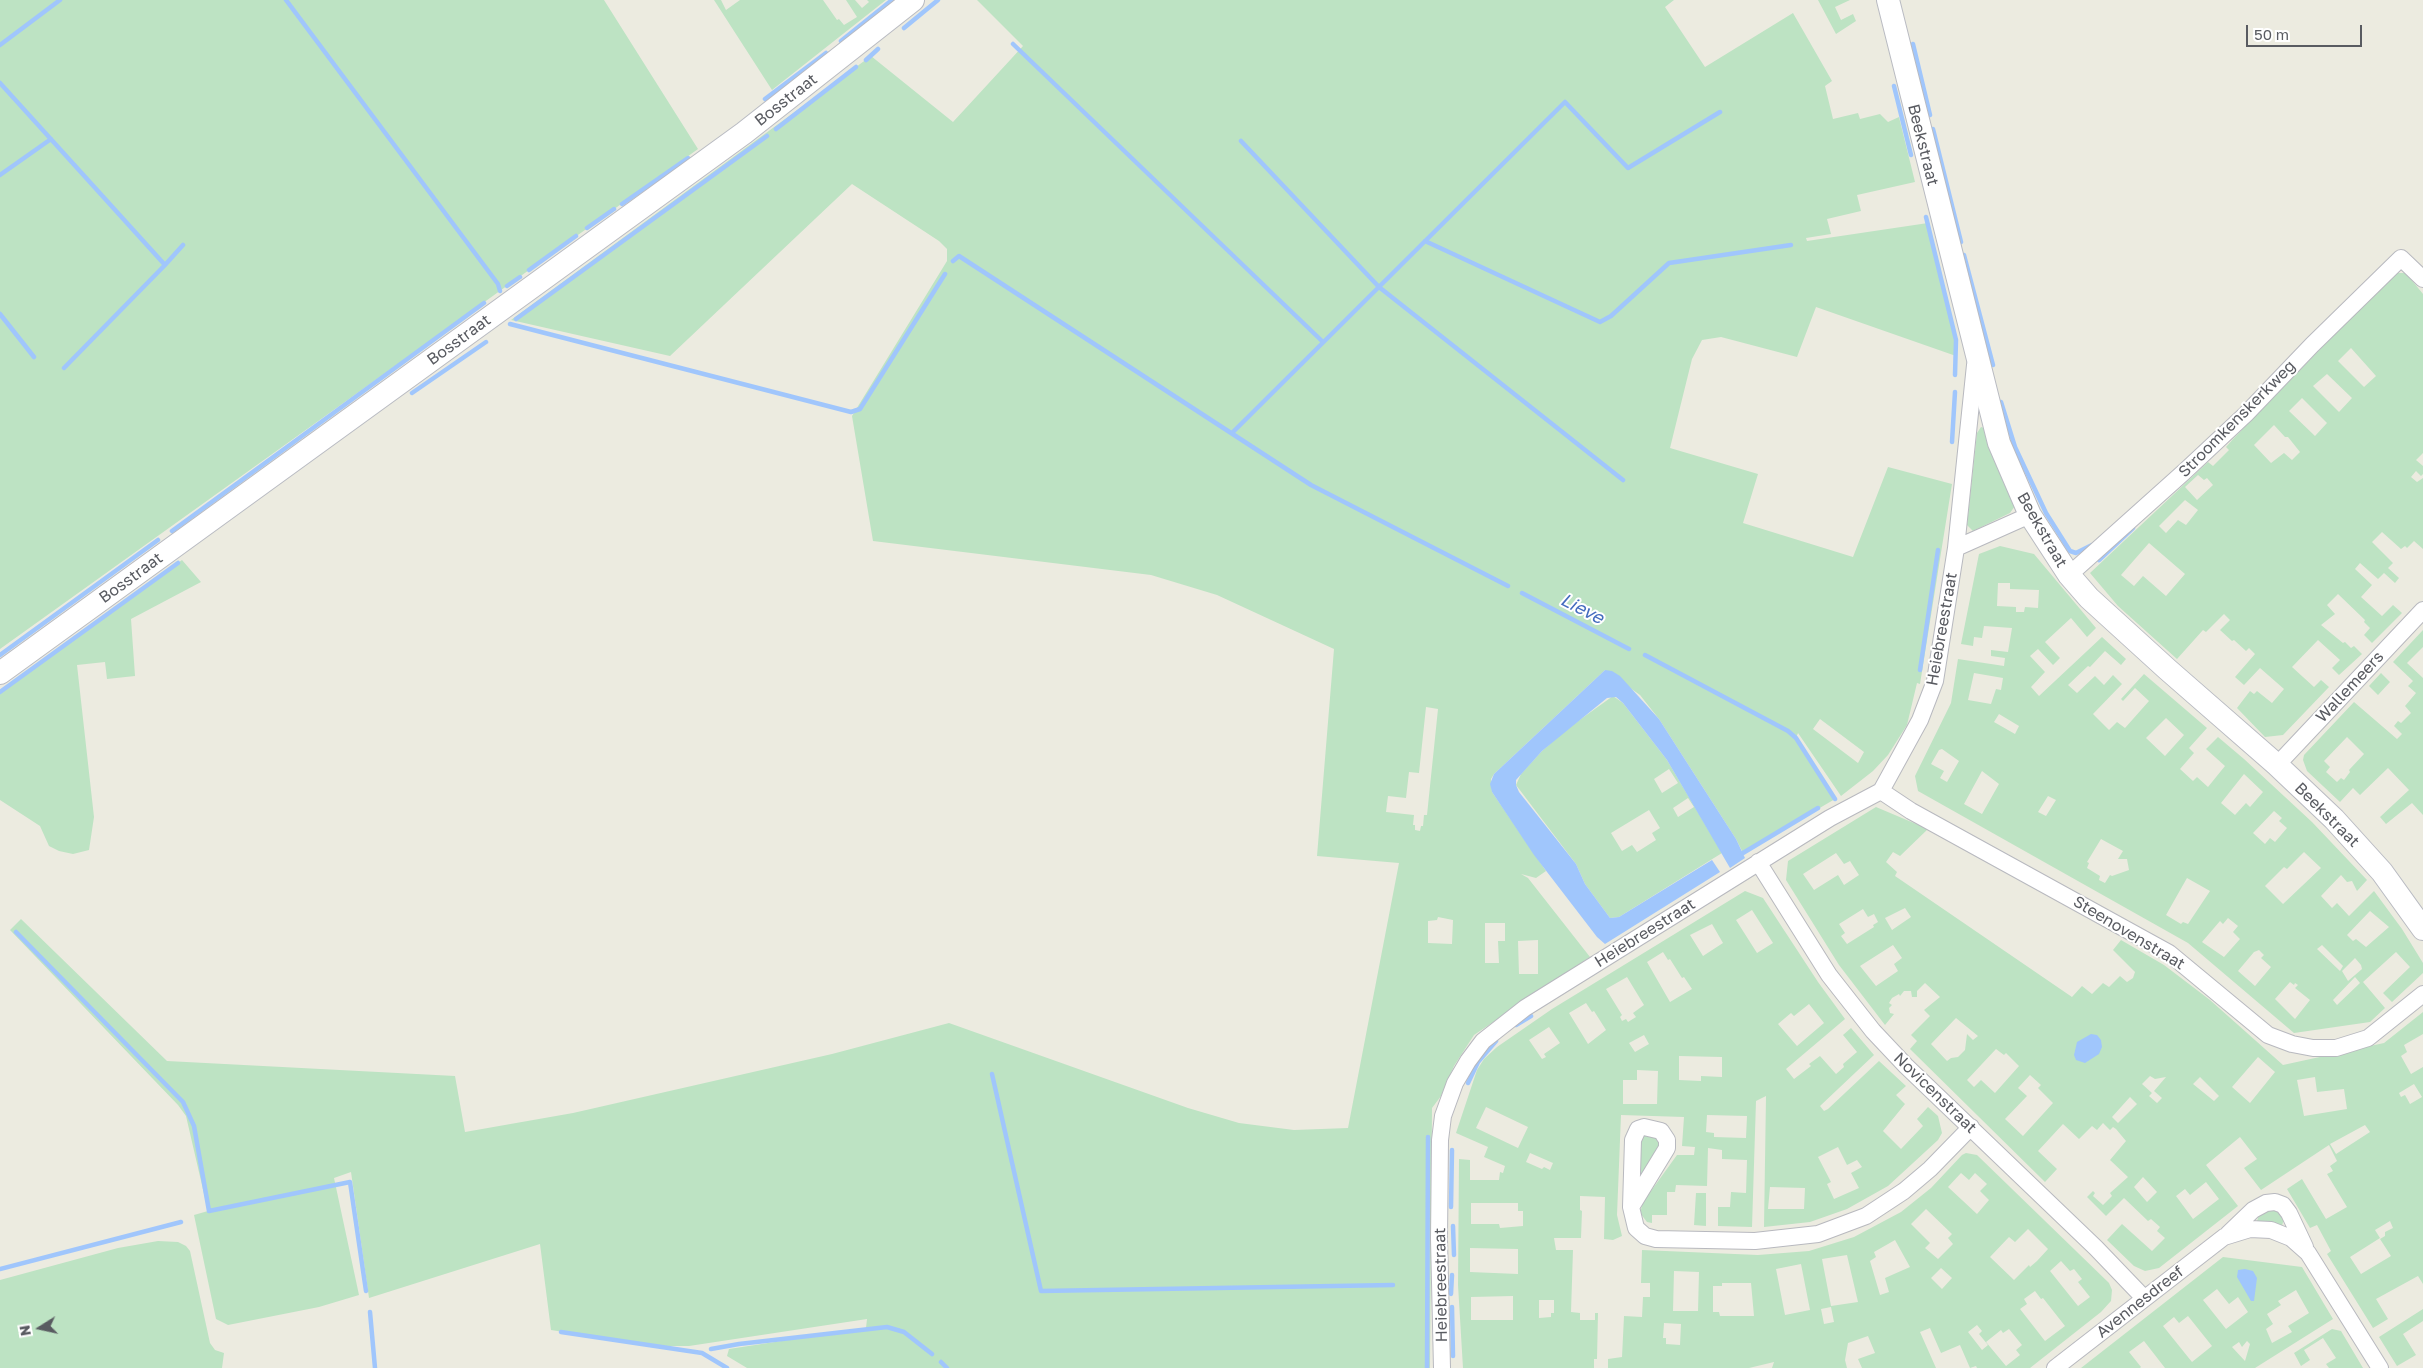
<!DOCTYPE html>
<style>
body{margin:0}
#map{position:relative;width:2423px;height:1368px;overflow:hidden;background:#ecebe0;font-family:"Golos Text",sans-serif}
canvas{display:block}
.north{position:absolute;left:15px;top:1303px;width:50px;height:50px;-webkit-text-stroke:4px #fff;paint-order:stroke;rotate:260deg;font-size:14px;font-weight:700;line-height:20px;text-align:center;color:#595b61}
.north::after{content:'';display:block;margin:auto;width:18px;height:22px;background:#595b61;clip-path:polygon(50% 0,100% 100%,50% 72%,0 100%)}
.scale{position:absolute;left:2246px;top:25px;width:116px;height:22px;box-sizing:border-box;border:2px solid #595b61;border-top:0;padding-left:6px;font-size:15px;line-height:18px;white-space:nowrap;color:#595b61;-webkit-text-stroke:4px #fff;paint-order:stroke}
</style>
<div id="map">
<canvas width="2423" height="1368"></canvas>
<div class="north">N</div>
<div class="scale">50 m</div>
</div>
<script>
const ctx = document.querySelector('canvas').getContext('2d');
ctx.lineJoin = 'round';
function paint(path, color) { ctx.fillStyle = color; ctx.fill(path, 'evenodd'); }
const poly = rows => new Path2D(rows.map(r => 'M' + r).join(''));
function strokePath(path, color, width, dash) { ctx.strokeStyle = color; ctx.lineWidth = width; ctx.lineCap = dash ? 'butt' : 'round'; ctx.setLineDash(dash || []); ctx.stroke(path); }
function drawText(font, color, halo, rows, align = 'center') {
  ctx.font = font + ' "Golos Text",sans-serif'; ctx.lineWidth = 4; ctx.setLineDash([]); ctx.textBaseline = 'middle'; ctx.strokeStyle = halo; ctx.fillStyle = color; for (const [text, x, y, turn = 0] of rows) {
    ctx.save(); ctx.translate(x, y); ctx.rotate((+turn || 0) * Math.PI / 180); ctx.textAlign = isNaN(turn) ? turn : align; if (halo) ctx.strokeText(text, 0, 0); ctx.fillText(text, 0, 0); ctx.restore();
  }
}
const green = poly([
 [0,0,604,0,698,149,0,649],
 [714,0,721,0,726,10,740,0,823,0,837,20,839,19,844,25,857,17,846,0,855,0,862,8,869,2,867,0,886,0,772,90],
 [977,0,1674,0,1665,7,1705,67,1793,13,1832,81,1825,86,1833,119,1858,113,1860,119,1880,114,1888,122,1899,117,1915,182,1857,195,1861,211,1827,219,1831,234,1806,238,1807,241,1928,223,1956,340,1956,356,1816,307,1797,357,1721,337,1702,340,1692,359,1670,448,1758,474,1743,523,1853,557,1888,467,1952,484,1920,684,1917,683,1907,725,1888,755,1873,771,1841,796,1798,733,1796,738,1835,799,1743,853,1736,839,1659,719,1640,695,1605,670,1494,774,1491,779,1492,792,1546,871,1536,878,1521,874,1528,878,1590,957,1474,1035,1454,1066,1441,1096,1432,1108,1430,1368,747,1368,727,1356,729,1349,866,1328,867,1319,689,1346,652,1346,551,1330,540,1244,369,1298,351,1172,334,1178,359,1295,319,1307,228,1325,216,1319,194,1215,208,1211,186,1116,178,1105,10,930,21,919,167,1061,455,1076,465,1132,573,1113,832,1054,949,1023,1188,1108,1239,1123,1294,1130,1348,1128,1399,863,1317,856,1334,649,1217,595,1151,575,873,541,852,416,947,261,947,249,939,241,852,184,670,356,511,320,871,56,953,122,1023,46],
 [1426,707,1438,709,1427,815,1424,815,1423,826,1421,826,1420,831,1415,830,1415,825,1413,825,1414,815,1386,812,1388,796,1406,798,1409,772,1419,773],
 [1820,719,1864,752,1858,763,1813,729],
 [1438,917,1453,920,1452,944,1428,943,1428,921,1437,920],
 [1485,923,1505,923,1505,941,1498,941,1499,963,1485,963],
 [1538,940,1538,974,1519,974,1518,941],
 [1818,0,1850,0,1835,7,1841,20,1853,14,1856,21,1836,34],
 [2394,273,2406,273,2423,294,2423,453,2416,460,2423,466,2423,474,2421,476,2416,471,2411,477,2417,482,2423,478,2423,549,2414,541,2407,548,2405,546,2401,549,2382,532,2372,542,2393,563,2388,568,2399,578,2395,583,2384,573,2378,579,2360,563,2355,569,2372,585,2361,597,2382,616,2393,605,2402,613,2372,643,2364,635,2370,628,2364,622,2365,620,2338,594,2327,605,2335,614,2321,625,2343,643,2345,642,2351,648,2354,646,2362,654,2339,675,2332,668,2340,660,2318,640,2292,667,2314,687,2321,680,2329,687,2283,735,2265,737,2237,708,2250,691,2254,694,2257,691,2272,703,2284,689,2260,668,2244,685,2235,677,2255,654,2249,648,2246,651,2234,640,2232,641,2220,630,2230,620,2224,614,2206,632,2203,630,2177,659,2118,606,2090,573,2208,462,2213,466,2229,450,2226,447,2234,438],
 [2351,348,2376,376,2364,387,2338,361],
 [2327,374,2352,398,2339,412,2313,386],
 [2302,398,2327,423,2315,436,2289,411],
 [2274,425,2285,437,2288,437,2300,452,2292,460,2284,453,2271,463,2254,445],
 [2198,475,2204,480,2207,478,2213,485,2197,500,2185,487],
 [2185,500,2198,510,2186,525,2178,520,2166,533,2159,526],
 [2149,543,2185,574,2166,596,2143,576,2134,586,2121,575],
 [1981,427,1984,428,2015,506,2010,513,1973,531,1967,525,1977,433],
 [2000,546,2034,554,2096,628,2087,637,2071,618,2045,642,2060,658,2053,665,2038,649,2030,656,2045,672,2031,687,2039,696,2102,637,2126,659,2121,665,2105,651,2090,667,2088,666,2068,685,2077,693,2095,676,2104,685,2113,675,2122,684,2093,714,2109,730,2117,722,2125,728,2149,701,2135,688,2123,701,2121,699,2144,674,2207,728,2189,748,2194,753,2180,769,2193,781,2197,777,2208,787,2225,766,2206,749,2218,737,2244,759,2312,822,2367,880,2357,891,2352,881,2347,882,2341,875,2321,896,2332,908,2337,903,2349,916,2374,891,2402,929,2423,963,2423,973,2392,1002,2383,993,2410,967,2396,952,2363,982,2385,1008,2370,1022,2294,1033,2188,943,1918,791,1915,776,1951,703,1958,659,2004,666,2005,658,1991,656,1991,650,2008,652,2012,628,1984,626,1982,638,1974,637,1973,646,1961,644,1979,554],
 [1998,583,2010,583,2010,589,2039,590,2038,608,2025,607,2024,612,2016,612,2016,607,1997,606],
 [1974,673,2003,678,2001,690,1996,689,1991,704,1968,700],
 [1999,714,2019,726,2015,734,1994,722],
 [2166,718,2184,735,2165,756,2146,738],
 [1942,749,1959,761,1947,782,1940,778,1944,771,1931,764,1939,750],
 [1982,771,1999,784,1982,814,1964,804],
 [2244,774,2263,792,2250,807,2246,803,2235,815,2221,803],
 [2048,796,2056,800,2046,816,2038,812],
 [2274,811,2282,818,2279,821,2287,828,2275,842,2270,838,2265,844,2253,833],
 [2101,839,2123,851,2118,859,2127,859,2129,870,2112,876,2110,875,2105,883,2099,880,2100,876,2087,868,2089,863,2087,862],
 [2304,852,2321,868,2283,904,2265,886,2284,867,2287,869],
 [2187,878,2210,891,2188,924,2183,922,2181,924,2166,915],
 [2370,911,2389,927,2366,947,2356,939,2353,941,2347,935],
 [2228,918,2238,926,2233,932,2240,939,2224,957,2202,942,2220,921,2223,924],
 [2322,945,2343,966,2340,971,2317,949],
 [2259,950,2264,955,2261,958,2271,967,2255,986,2238,971,2254,952],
 [2355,958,2361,965,2362,969,2348,981,2342,971],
 [2355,977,2360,983,2337,1005,2333,1000],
 [2290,982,2294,985,2295,983,2298,985,2295,988,2310,1000,2295,1019,2275,999],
 [182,560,201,582,131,619,135,676,107,679,105,662,77,665,94,817,89,850,73,854,59,851,49,846,40,826,0,800,0,691],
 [2423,630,2423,647,2407,663,2423,678,2423,815,2412,803,2386,824,2380,817,2409,790,2388,768,2360,795,2353,788,2340,802,2307,771,2303,760,2304,755,2354,702,2397,739,2402,734,2394,726,2398,721,2401,723,2411,713,2405,706,2416,693,2408,686,2413,681,2393,662],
 [2347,737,2364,754,2349,770,2350,772,2344,780,2341,778,2337,782,2326,772,2330,767,2324,761],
 [2381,673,2390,682,2378,695,2369,686],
 [1613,696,1623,703,1667,760,1722,853,1619,917,1610,918,1585,884,1576,864,1516,785,1521,774,1542,751,1567,729],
 [1669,769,1678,783,1662,793,1654,779],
 [1688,798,1694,807,1678,817,1673,808],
 [1649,810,1660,828,1652,833,1656,840,1637,852,1632,845,1622,851,1611,833],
 [1876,807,1928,829,1900,856,1893,852,1886,862,1897,872,1895,876,2072,997,2082,986,2092,994,2103,983,2109,987,2120,976,2127,982,2133,978,2135,972,2113,950,2121,940,2164,965,2210,1000,2283,1065,2384,1043,2423,1012,2423,1034,2404,1045,2407,1052,2401,1056,2411,1074,2423,1067,2423,1284,2418,1276,2376,1299,2388,1319,2373,1328,2327,1254,2331,1251,2317,1225,2310,1228,2287,1189,2302,1179,2326,1219,2347,1207,2327,1174,2333,1171,2330,1166,2337,1161,2329,1145,2261,1190,2244,1168,2257,1159,2240,1137,2206,1165,2238,1206,2159,1268,2145,1271,2134,1266,2107,1240,2122,1224,2152,1251,2165,1238,2157,1231,2160,1227,2151,1219,2148,1221,2124,1198,2106,1216,2087,1197,2093,1191,2095,1193,2093,1196,2103,1205,2112,1196,2110,1193,2128,1177,2110,1160,2126,1141,2116,1129,2113,1127,2110,1130,2103,1123,2097,1130,2092,1126,2079,1139,2063,1124,2038,1151,2057,1169,2045,1182,1910,1049,1917,1041,1911,1035,1930,1016,1924,1010,1940,997,1925,983,1917,991,1917,997,1912,997,1911,991,1904,991,1900,996,1899,994,1892,998,1889,1003,1892,1005,1889,1008,1890,1013,1894,1014,1885,1025,1839,965,1786,880,1788,861],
 [1836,853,1844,864,1850,861,1859,875,1844,885,1838,875,1814,890,1803,874],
 [1905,908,1911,917,1892,930,1885,918],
 [1863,909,1868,917,1874,914,1878,922,1873,925,1874,927,1847,944,1841,936,1845,933,1839,924],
 [1893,945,1902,958,1894,964,1898,971,1876,986,1860,966],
 [1956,1018,1978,1036,1973,1040,1967,1034,1965,1050,1958,1057,1951,1058,1947,1061,1931,1044],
 [1996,1049,2004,1055,2006,1053,2019,1066,1995,1093,1981,1080,1974,1087,1967,1080],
 [2258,1057,2275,1072,2250,1103,2232,1087],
 [2030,1075,2041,1085,2038,1088,2053,1103,2023,1136,2005,1119,2027,1096,2018,1088],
 [2150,1076,2155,1079,2166,1077,2154,1091,2162,1098,2157,1103,2149,1096,2152,1093,2142,1084],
 [2200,1077,2219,1096,2214,1101,2193,1084],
 [2315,1077,2317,1092,2344,1089,2347,1109,2304,1116,2297,1080],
 [2414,1084,2422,1097,2410,1104,2405,1095,2401,1097,2399,1093],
 [2130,1097,2137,1104,2118,1123,2112,1117],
 [2365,1125,2370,1132,2336,1154,2330,1144],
 [2143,1177,2157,1192,2147,1202,2134,1187],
 [2206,1182,2219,1199,2193,1219,2176,1196,2185,1189,2190,1195],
 [2390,1221,2393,1228,2385,1232,2385,1236,2380,1239,2391,1256,2361,1274,2350,1257,2380,1238,2375,1230],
 [1745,891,1763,898,1818,982,1845,1019,1786,1069,1794,1079,1811,1066,1809,1064,1820,1056,1836,1074,1844,1067,1843,1064,1857,1052,1843,1035,1851,1028,1874,1055,1820,1106,1824,1111,1828,1109,1879,1061,1906,1086,1896,1095,1905,1104,1883,1131,1901,1149,1923,1126,1917,1119,1928,1107,1938,1116,1942,1133,1938,1140,1888,1186,1847,1209,1810,1222,1764,1227,1766,1096,1756,1101,1752,1227,1718,1226,1718,1207,1730,1207,1731,1192,1746,1193,1747,1160,1722,1159,1722,1150,1708,1148,1707,1186,1676,1185,1675,1192,1667,1192,1667,1215,1652,1215,1652,1223,1647,1222,1640,1213,1643,1202,1677,1155,1694,1155,1695,1147,1682,1146,1684,1117,1621,1115,1617,1215,1622,1236,1613,1240,1604,1239,1605,1197,1580,1196,1580,1210,1582,1211,1581,1238,1554,1238,1556,1250,1573,1250,1571,1312,1580,1313,1580,1320,1595,1320,1595,1313,1598,1313,1597,1359,1594,1359,1594,1368,1463,1368,1458,1285,1459,1159,1470,1160,1470,1180,1499,1180,1500,1172,1503,1173,1505,1166,1484,1157,1488,1147,1456,1133,1477,1070,1484,1059,1497,1047,1552,1009],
 [1752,910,1773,943,1757,953,1736,920],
 [1712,924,1723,943,1703,956,1690,935],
 [1663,952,1668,960,1670,959,1682,978,1684,977,1692,989,1670,1002,1647,962],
 [1627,977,1644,1005,1633,1013,1636,1017,1628,1022,1626,1019,1622,1021,1620,1017,1622,1015,1606,989],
 [1586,1003,1592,1012,1594,1011,1606,1030,1588,1044,1569,1013],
 [1809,1004,1824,1023,1797,1046,1778,1024,1791,1013,1794,1016],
 [1549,1027,1560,1043,1544,1054,1546,1057,1542,1059,1529,1040],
 [1644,1035,1649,1044,1635,1052,1629,1043],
 [1679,1056,1722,1057,1722,1077,1701,1076,1701,1081,1679,1080],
 [1637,1070,1658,1071,1657,1104,1623,1104,1623,1080,1637,1080],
 [1486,1107,1528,1127,1518,1148,1476,1128],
 [1707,1115,1747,1116,1746,1138,1714,1137,1714,1133,1706,1132],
 [1838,1147,1847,1165,1857,1160,1862,1167,1851,1173,1859,1188,1834,1199,1827,1184,1831,1182,1818,1157],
 [1530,1153,1553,1163,1550,1170,1544,1167,1542,1169,1526,1162],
 [1770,1187,1805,1188,1804,1209,1768,1209],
 [1471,1203,1518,1203,1518,1211,1523,1211,1523,1226,1500,1228,1499,1224,1471,1224],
 [1470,1248,1518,1249,1518,1274,1470,1272],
 [1513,1296,1513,1320,1471,1320,1471,1297],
 [1539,1300,1554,1300,1554,1313,1551,1313,1551,1317,1539,1318],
 [1646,1134,1655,1136,1660,1144,1642,1177,1637,1178,1641,1136],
 [1966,1153,1977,1155,2109,1283,2112,1290,2111,1301,2101,1312,2030,1368,1977,1368,1976,1366,1970,1368,1960,1345,1941,1353,1930,1328,1920,1332,1936,1368,1862,1368,1858,1359,1875,1353,1868,1336,1848,1343,1845,1360,1847,1368,1772,1368,1774,1362,1749,1368,1608,1368,1608,1359,1622,1357,1624,1316,1642,1317,1643,1297,1650,1297,1650,1283,1641,1283,1642,1250,1758,1255,1809,1251,1854,1237,1901,1212,1931,1188,1962,1155],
 [1961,1173,1969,1180,1975,1173,1987,1184,1980,1191,1989,1200,1977,1214,1948,1187],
 [1926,1209,1952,1234,1948,1238,1953,1244,1938,1259,1925,1248,1930,1243,1911,1224],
 [2028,1229,2048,1249,2037,1261,2030,1267,2029,1265,2014,1280,1990,1257,2009,1237,2015,1242],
 [1895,1240,1910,1267,1885,1278,1889,1292,1880,1295,1870,1261,1876,1257,1874,1252],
 [1847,1255,1858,1302,1831,1306,1822,1259],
 [2061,1261,2070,1271,2074,1269,2082,1279,2078,1282,2090,1297,2078,1306,2050,1271],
 [1801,1264,1810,1310,1785,1315,1776,1269],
 [1941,1268,1952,1278,1942,1289,1931,1278],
 [1674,1271,1699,1272,1698,1311,1673,1311],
 [1722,1283,1751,1283,1754,1316,1720,1316,1719,1312,1713,1312,1713,1286,1722,1286],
 [2035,1291,2041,1299,2043,1298,2065,1326,2045,1341,2020,1309,2027,1304,2024,1299],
 [1831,1307,1834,1322,1824,1324,1821,1309],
 [1664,1323,1681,1324,1680,1345,1666,1344,1666,1338,1663,1338],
 [1977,1325,1982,1331,1979,1334,1988,1345,1982,1350,1968,1332],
 [2009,1329,2022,1345,2016,1350,2020,1355,2006,1366,1986,1342,2001,1330,2003,1333],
 [1696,1193,1706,1193,1706,1226,1694,1225],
 [2276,1208,2284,1218,2282,1226,2261,1224,2257,1221,2260,1212],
 [158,1241,178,1242,186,1246,190,1251,210,1343,215,1350,224,1353,222,1368,0,1368,0,1280,118,1248],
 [2223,1257,2302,1267,2333,1319,2255,1368,2165,1368,2144,1341,2129,1352,2141,1367,2140,1368,2081,1368],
 [2217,1289,2229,1304,2238,1297,2248,1312,2226,1329,2203,1300],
 [2296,1290,2309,1313,2288,1326,2292,1332,2272,1343,2266,1329,2273,1324,2267,1314,2281,1305,2278,1301],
 [2188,1316,2212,1346,2192,1362,2163,1326,2174,1317,2179,1323],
 [2247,1341,2250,1344,2245,1361,2232,1347,2239,1342,2242,1347],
 [2423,1309,2423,1321,2403,1334,2416,1355,2397,1366,2379,1337],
 [2332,1329,2341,1331,2363,1368,2329,1368,2326,1364,2336,1358,2323,1338,2304,1350,2310,1360,2301,1366,2294,1353]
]);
const water = poly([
 [1605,670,1612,671,1620,676,1659,719,1736,839,1745,858,1730,868,1667,760,1623,703,1616,697,1607,698,1542,751,1516,780,1516,785,1519,792,1576,864,1585,884,1610,918,1619,917,1712,860,1720,872,1605,944,1597,937,1534,855,1492,792,1490,784,1494,774],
 [2091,1034,2097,1035,2101,1040,2102,1047,2099,1054,2085,1063,2076,1060,2074,1055,2077,1042],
 [2245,1269,2253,1271,2257,1278,2254,1301,2251,1301,2237,1277,2238,1270]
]);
const stream = poly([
 [286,0,498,284,500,291],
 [904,28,938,0],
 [841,41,892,0],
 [1013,44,1323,342],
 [1913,44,1930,115],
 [0,45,60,0],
 [866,60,878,49],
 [0,83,165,265,64,368],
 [1894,86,1911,155],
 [765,99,826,53],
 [776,129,856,67],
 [1933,129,1961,242],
 [1241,141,1379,287,1623,480],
 [0,175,51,139],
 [622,204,688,158],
 [1926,217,1956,340,1955,375],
 [587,228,614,209],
 [1425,241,1600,322,1611,316,1669,263,1791,245],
 [1964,255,1993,365],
 [953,261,959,256,1311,485,1508,586],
 [165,265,183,245],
 [529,270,576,236],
 [507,286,520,277],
 [0,314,34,357],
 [516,319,767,136],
 [510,324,851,412,860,409,945,274],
 [412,393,486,342],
 [2001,402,2015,447,2046,513,2070,551,2076,553,2092,545],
 [1232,433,1565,102,1628,168,1720,112],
 [1952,442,1955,392],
 [172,531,484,303],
 [2099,560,2133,528],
 [1522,593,1629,649],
 [0,655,158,540],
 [1645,655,1788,731,1796,738,1835,799],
 [1920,670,1938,550],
 [0,692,178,563],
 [1743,853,1818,808],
 [16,932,183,1102,194,1126,209,1211,350,1182,366,1291],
 [1516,1025,1531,1016],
 [992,1074,1041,1291,1393,1285],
 [1468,1083,1478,1062,1496,1041],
 [1451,1207,1452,1150],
 [1453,1226,1454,1255],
 [0,1269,181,1222],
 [1451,1294,1452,1275],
 [1452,1307,1453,1356],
 [370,1312,375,1368],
 [561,1332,702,1353,727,1368],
 [711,1349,739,1344,887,1327,904,1332,932,1354],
 [941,1362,947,1368],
 [1427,1367,1428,1137]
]);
const street = poly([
 [1956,548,2030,515],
 [2069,575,2184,472,2246,414,2312,345,2401,258,2423,279],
 [2277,765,2423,610],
 [1881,791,1911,811,2169,953,2268,1035,2292,1044,2313,1048,2336,1048,2368,1038,2423,994],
 [1758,862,1829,975,1873,1031,1906,1066,2096,1248,2144,1298],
 [1631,1207,1667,1148,1667,1140,1661,1131,1644,1127,1638,1129,1633,1140,1631,1207,1636,1228,1645,1236,1656,1239,1755,1241,1818,1234,1866,1216,1904,1191,1930,1169,1971,1127],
 [2228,1234,2253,1210,2266,1203,2275,1202,2283,1205,2289,1213,2305,1247],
 [1442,1368,1439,1239,1440,1140,1443,1116,1455,1083,1468,1061,1483,1041,1525,1008,1830,818,1881,791,1920,720,1935,681,1956,548,1975,365],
 [2055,1368,2224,1237,2250,1229,2271,1230,2291,1238,2308,1253,2380,1368]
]);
const secondary = poly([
 [1888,0,1999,443,2030,515,2069,575,2089,598,2167,669,2277,765,2334,819,2382,872,2423,929],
 [0,673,744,133,913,0]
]);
const streetNames = [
 ["Bosstraat",786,100,-38],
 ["Beekstraat",1923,145,76],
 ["Bosstraat",459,340,-36],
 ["Stroomkenskerkweg",2237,419,-45],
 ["Beekstraat",2042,530,60],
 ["Bosstraat",131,578,-36],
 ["Heiebreestraat",1942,629,-80],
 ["Wallemeers",2350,687,-47],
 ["Beekstraat",2327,815,45],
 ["Heiebreestraat",1645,933,-32],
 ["Steenovenstraat",2129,933,31],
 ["Novicenstraat",1935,1093,44],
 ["Heiebreestraat",1441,1285,-91],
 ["Avennesdreef",2140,1302,-38]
];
const waterNames = [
 ["Lieve",1582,609,27]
];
paint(green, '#bde3c3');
paint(water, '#a0c6fc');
strokePath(stream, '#a0c6fc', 4.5);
strokePath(street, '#b8b9bf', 18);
strokePath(secondary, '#b9bbc2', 24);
strokePath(street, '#fff', 16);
strokePath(secondary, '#fff', 22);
drawText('16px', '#595b61', '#fff', streetNames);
drawText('italic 18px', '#446cbf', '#fff', waterNames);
</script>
